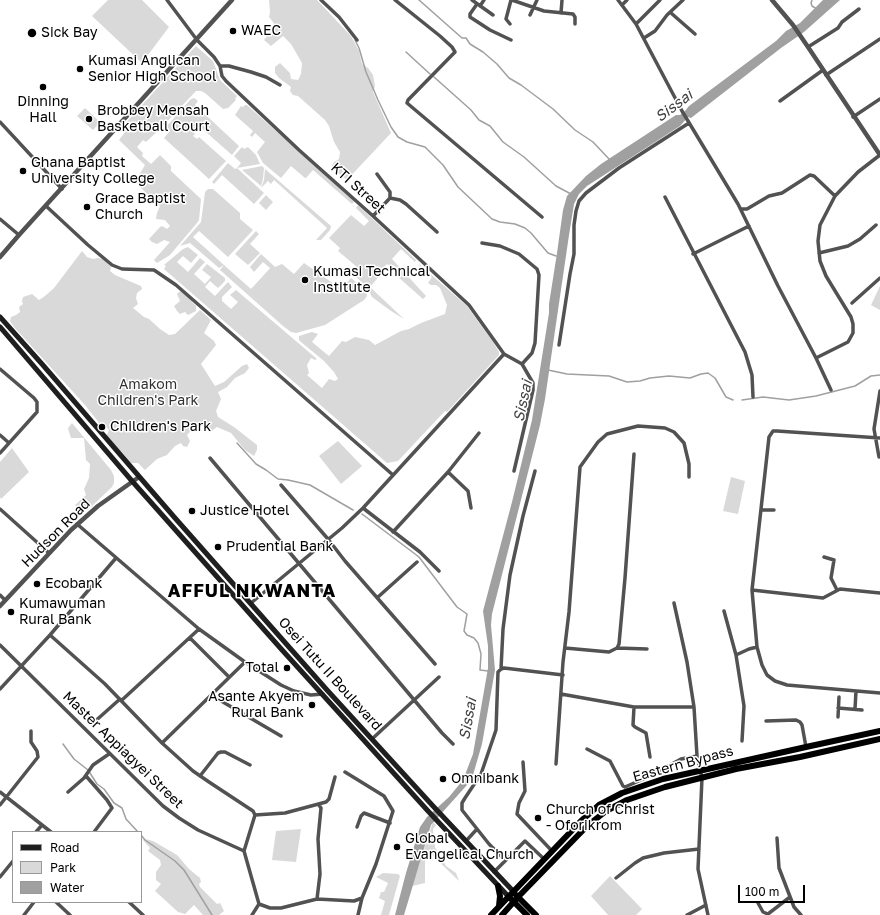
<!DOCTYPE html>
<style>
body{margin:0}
#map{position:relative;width:880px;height:915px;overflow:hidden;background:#fff;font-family:"Golos Text",sans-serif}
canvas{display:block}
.legend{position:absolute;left:12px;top:831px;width:130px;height:72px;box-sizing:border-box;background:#fff;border:1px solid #999;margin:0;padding:5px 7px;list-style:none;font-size:12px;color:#000}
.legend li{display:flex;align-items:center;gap:8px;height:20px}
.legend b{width:20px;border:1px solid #999}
.scale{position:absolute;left:738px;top:885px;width:67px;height:18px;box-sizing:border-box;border:2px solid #000;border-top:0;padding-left:5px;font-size:12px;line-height:14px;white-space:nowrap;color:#000;-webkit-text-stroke:3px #fff;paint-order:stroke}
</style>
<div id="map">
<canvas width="880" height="915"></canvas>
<ul class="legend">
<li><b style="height:5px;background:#1f1f1f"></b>Road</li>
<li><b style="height:11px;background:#d9d9d9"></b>Park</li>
<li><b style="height:11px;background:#a0a0a0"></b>Water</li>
</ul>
<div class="scale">100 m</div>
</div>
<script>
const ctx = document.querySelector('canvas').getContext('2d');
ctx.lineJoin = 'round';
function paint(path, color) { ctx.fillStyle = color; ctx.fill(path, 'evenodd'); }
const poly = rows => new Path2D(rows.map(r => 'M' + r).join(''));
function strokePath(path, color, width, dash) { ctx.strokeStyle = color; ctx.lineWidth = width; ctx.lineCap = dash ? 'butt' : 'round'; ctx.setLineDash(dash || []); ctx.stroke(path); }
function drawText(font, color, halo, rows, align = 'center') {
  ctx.font = font + ' "Golos Text",sans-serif'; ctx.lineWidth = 3; ctx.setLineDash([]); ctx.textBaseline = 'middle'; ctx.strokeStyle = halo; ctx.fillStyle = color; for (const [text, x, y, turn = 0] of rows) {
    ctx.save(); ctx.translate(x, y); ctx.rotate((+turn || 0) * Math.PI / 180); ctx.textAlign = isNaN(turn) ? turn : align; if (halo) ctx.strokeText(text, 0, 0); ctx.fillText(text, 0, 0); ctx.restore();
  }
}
const green = poly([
 [108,0,142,0,169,27,142,63,92,16],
 [269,0,317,0,351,36,359,51,362,64,368,68,373,75,375,86,373,92,391,133,347,180,333,169,332,165,334,162,339,159,340,152,334,142,329,126,325,120,298,96,293,95,290,91,291,87,279,78,275,73,275,67,280,63,290,73,291,79,298,80,301,74,302,63,291,44,283,36,271,46,264,40,276,26,269,17,270,12],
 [196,46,213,61,220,80,237,96,235,99,236,100,228,108,223,109,205,93,201,91,196,91,161,128,146,142,143,140,137,147,143,153,142,156,151,164,160,155,171,166,171,171,201,199,199,220,197,223,170,255,157,263,154,260,170,242,164,240,157,244,152,242,149,239,160,227,162,226,167,229,170,226,165,220,156,219,157,213,160,206,140,187,136,180,145,165,119,140,125,132,121,128],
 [194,98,198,101,195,105,239,146,232,155,198,125,193,131,195,134,193,136,197,139,199,137,226,161,209,179,164,138,170,131,166,127,191,99],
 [245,105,247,105,353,200,354,202,352,204,313,170,306,178,305,178,291,166,281,178,263,163,257,152,265,142,255,133,252,137,250,135,253,131,235,115,241,106,243,107],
 [85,108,100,122,93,130,77,116],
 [242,147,244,149,248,147,256,155,260,164,237,168,264,193,254,204,222,175,214,184,212,182,228,163,235,169,237,168,241,163,234,156],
 [262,166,264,168,263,179,261,186,242,170],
 [265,169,331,226,330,230,321,240,316,240,327,228,274,180,271,184,268,181,261,188,264,180],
 [208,189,213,189,240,213,240,219,253,230,228,257,199,231,193,237,224,265,219,268,190,243,180,246,201,222,205,192],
 [266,195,273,202,266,210,259,203],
 [357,206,359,206,416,260,415,262,401,249,392,259,426,296,423,299,397,276,397,273,399,270,393,265,391,267,387,264,380,271,382,273,370,287,404,319,391,311,372,297,367,287,352,273,357,267,338,251,340,248,329,238,351,215,364,226,369,221,356,208],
 [256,231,259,234,250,244,260,253,248,265,235,254],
 [188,247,198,255,197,256,191,263,183,256,177,262,188,272,200,258,205,262,194,274,205,284,211,277,202,270,207,264,225,278,225,281,218,288,210,281,205,287,215,296,228,282,232,287,222,297,222,301,231,309,238,302,230,295,236,290,317,359,315,360,311,358,307,365,309,373,307,375,322,388,329,379,335,381,338,379,334,372,324,361,301,342,299,340,299,336,312,332,318,334,312,342,329,356,342,341,346,342,355,337,369,340,375,345,401,331,409,329,421,323,445,314,447,305,440,288,436,285,431,285,428,283,432,277,419,265,419,264,467,306,493,342,499,352,499,355,447,412,445,411,398,461,387,463,164,269,166,266,164,265,183,249],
 [82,251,87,257,93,259,98,258,103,259,111,267,110,271,115,275,141,286,142,289,137,293,136,298,138,304,133,308,144,317,149,319,160,329,169,335,175,334,200,310,211,320,204,333,214,341,216,345,201,364,215,386,224,382,242,366,247,364,249,368,245,373,235,378,227,387,218,392,221,399,216,411,218,417,234,427,257,445,257,450,254,456,245,450,231,433,217,427,210,432,200,424,195,426,187,435,190,441,187,447,183,446,181,443,175,446,167,455,157,459,145,470,138,463,131,463,121,451,116,448,107,435,109,430,107,428,104,429,85,405,14,327,10,321,11,317,16,315,20,312,19,307,23,304,22,301,23,297,32,294,39,300,45,296,54,288],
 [261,254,273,265,270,268,263,262,254,272,250,267],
 [304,263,341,289,351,278,366,290,367,296,364,300,325,325,296,333,291,332,283,326,220,270,224,265,251,289,273,265,275,267,282,264,294,274],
 [880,286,880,310,871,305],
 [180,291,191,299,192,302,196,306,196,311,188,315,185,312,180,314,177,311,174,306,180,301,177,294],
 [72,423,111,470,114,476,114,483,112,487,91,507,89,507,83,512,75,505,86,495,84,489,89,478,90,464,86,460,84,438,71,438,69,432,68,428],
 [338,441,362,466,341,484,319,456],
 [12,448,29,472,1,499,0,497,0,462],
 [731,477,745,481,738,514,723,511],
 [433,822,436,825,433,829,435,847,446,866,456,873,459,881,430,853,425,857,425,883,412,886],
 [301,829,296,862,272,860,276,831],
 [145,839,153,841,177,855,189,869,200,878,201,882,199,884,200,887,217,904,220,903,224,911,219,915,203,915,194,905,185,914,178,912,155,891,161,884,156,880,156,872,161,865,160,860,148,851,150,848,143,840],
 [383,873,398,874,400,876,389,915,381,915,385,901,379,898,381,892,384,892,388,883,376,877],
 [610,876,642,909,636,915,608,915,591,896]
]);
const water = poly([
 [823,0,840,0,804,32,781,48,691,118,688,117,680,126,587,186,579,194,574,204,569,235,545,399,540,425,492,614,491,625,495,670,482,744,473,775,467,785,431,825,404,915,395,915,406,873,420,827,427,817,449,797,463,780,473,754,488,668,488,646,483,611,512,502,532,420,549,313,549,304,557,253,563,210,567,196,586,176,601,164,676,115,680,115,685,111,689,106,776,41,786,31,800,23]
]);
const stream = poly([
 [419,0,462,38,466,38,470,44,483,52,497,64,509,78,521,85,553,109,575,130,593,142,610,160],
 [812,0,811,3,812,6,817,9],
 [355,40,359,48,366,72,378,100,391,127,398,137,407,142,425,147,443,165,458,187,492,219,500,222,515,224,525,228,531,233,548,253,556,256],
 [406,52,430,74],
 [434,77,471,110,479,120,490,126,503,142,524,157,556,186,571,194],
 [548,370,567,374,609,376,627,382,640,381,650,378,669,376,690,378,701,374,708,373,715,378,726,397,733,400],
 [742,400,763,397,789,400,816,396,855,386,871,376,880,375],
 [237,443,256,464,266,470,278,479,288,480,310,485,353,510],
 [362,514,419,557,457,607,467,614,464,631,467,635,474,638,478,643,481,654,480,670,488,671],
 [63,744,74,759,88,770,97,784,104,789,114,803,122,808,126,819,138,832],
 [141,835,145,840,175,861,184,870,212,915]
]);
const minor = poly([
 [167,0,197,40,214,57,220,66,222,76,226,81,299,150,373,216,469,305,504,354],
 [321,0,339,17,357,40],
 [395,0,440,36,452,47,455,52,408,100,407,103,542,217],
 [472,0,493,15],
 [512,0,544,11,573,14,575,17,575,24],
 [618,0,636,24,682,111,738,204,778,286,816,358,831,390],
 [477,4,470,14,470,17,490,30,511,40],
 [622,5,627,0],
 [480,6,484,0],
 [561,13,562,0],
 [671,13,695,34],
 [530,15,537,0],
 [510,24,506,19,511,0],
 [636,24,660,0],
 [644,38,655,31,667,15,683,0],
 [808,47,838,28,842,22,859,9],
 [220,66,229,66,251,72,266,77,280,85],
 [826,75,880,39],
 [780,101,823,70],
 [853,117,880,99],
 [0,122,62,189],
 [665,197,745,352,752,375,753,397],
 [390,198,400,200,406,204,437,232],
 [46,206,88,245,112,265,122,269,154,270,176,285,393,475],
 [741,209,747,209,769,196,782,193,810,175,814,176,835,196],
 [373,216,390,198,390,192,377,174],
 [0,219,19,235],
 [482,243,500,246,519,254,537,269,539,275,535,343,532,353,522,364],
 [819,253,848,246,860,239,876,225],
 [693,254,749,226],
 [852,303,880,278],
 [559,345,570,274,574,254,574,225,576,211,579,201,586,193,619,168,689,123],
 [504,354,522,364,533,383,533,390,514,471],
 [816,358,848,342,853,333,853,324,851,317,826,276,820,261,818,241,820,225,835,196,858,172,880,155],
 [0,369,34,398,37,402,37,412,0,453],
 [0,435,9,443],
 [880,438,777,431,773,431,769,437,752,590,757,647,762,665,767,675,775,681,787,685,880,693],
 [879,457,874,429,880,391],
 [210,458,442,733,453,744],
 [448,472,468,491,471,508],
 [281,485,328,539,345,561,435,664],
 [363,508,420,552,439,571],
 [0,509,49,553],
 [762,510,774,510],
 [77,524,199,629,245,662,281,685,294,691,311,695,323,694],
 [393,532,448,472,479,433],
 [824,557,834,560,831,578,837,590],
 [752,590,823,598,840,589,880,593],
 [0,595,5,600],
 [378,597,417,562],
 [251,603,342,528,363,508,504,354],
 [674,603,687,662,694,707,697,756,702,778,698,869,708,915],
 [724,611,736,655,749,649,757,647],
 [50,635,105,684,162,743,193,771,209,782,253,811,255,815,244,851,259,904,252,915],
 [190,638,229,677],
 [0,645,163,806,179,818,198,830,244,851],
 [565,648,609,652,617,648,619,644,625,578,634,454],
 [617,648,647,649],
 [736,655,744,706,742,741],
 [501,669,503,629,510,575,523,516,535,471],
 [0,689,50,635,116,558],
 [561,694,634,707,694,707],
 [211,695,281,736],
 [122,700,199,629],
 [634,707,633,725,635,727,646,733,650,757],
 [838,708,862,710],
 [855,709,856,691],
 [838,717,839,697],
 [766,721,796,720,800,722,802,725,806,747],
 [92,724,120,699],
 [372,739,439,677],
 [162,743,245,662],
 [587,749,610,761,623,786,625,787,650,776,681,759,697,756],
 [523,762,525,791,519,803,517,814,552,851],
 [556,764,563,662,569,612,580,467,598,442,607,434,638,426,665,428,674,432,684,443,689,464,689,477],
 [86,776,107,800,112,808,94,832],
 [200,776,218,753,221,752,225,752,250,765],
 [0,792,51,832],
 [68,792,84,778,93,765,109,754],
 [0,805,38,757,37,751,31,742,31,731],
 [255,815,285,813,326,802,329,799,335,777],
 [357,827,361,816,364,813,390,823],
 [36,832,42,825],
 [777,838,779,868,794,907,801,915],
 [466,841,477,829],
 [505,860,489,844,462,810,462,803,465,798,481,774,496,730,498,672,501,669,504,668,563,675],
 [494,872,525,841,544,859],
 [0,877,13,861],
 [616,878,635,863,643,858,664,853,699,849],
 [317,899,320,874,318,839,321,808,319,805],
 [56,902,70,915],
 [129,902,143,915],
 [758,903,763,912,768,914,790,897],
 [259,904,270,908,281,908,317,899,354,901,362,898,376,864,393,811,384,796,345,772],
 [24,915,34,902],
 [358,915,362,898],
 [687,915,706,905]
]);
const tertiary = poly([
 [772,0,793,25,808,47,880,155],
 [0,257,19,235,232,0],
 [0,606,71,530,98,506,139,477]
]);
const secondary = poly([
 [0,317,42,364,175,518,327,690,433,806,513,891],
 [0,327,132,481,283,651,428,811,508,896]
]);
const trunk = poly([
 [498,886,500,896,499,906],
 [516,895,536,915],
 [511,899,527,915],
 [491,915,581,821,599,805,622,793,663,779,806,747,880,731],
 [502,915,518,897,587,826,606,811,627,800,665,787,736,769,800,757,880,739]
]);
const markers = [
 [233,31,4,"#000"],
 [32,33,5,"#000"],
 [80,69,4,"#000"],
 [43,87,4,"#000"],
 [89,119,4,"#000"],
 [23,171,4,"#000"],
 [87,207,4,"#000"],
 [305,280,4,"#000"],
 [102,427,4,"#000"],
 [192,511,4,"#000"],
 [218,547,4,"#000"],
 [37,584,4,"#000"],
 [11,612,4,"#000"],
 [287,668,4,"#000"],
 [312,705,4,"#000"],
 [443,779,4,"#000"],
 [538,818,4,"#000"],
 [397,847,4,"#000"]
];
const poiNames = [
 ["WAEC",241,31],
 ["Sick Bay",41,33],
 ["Kumasi Anglican",88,61],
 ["Senior High School",88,77],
 ["Dinning",43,102,"center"],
 ["Hall",43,118,"center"],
 ["Brobbey Mensah",97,111],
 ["Basketball Court",97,127],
 ["Ghana Baptist",31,163],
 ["University College",31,179],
 ["Grace Baptist",95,199],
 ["Church",95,215],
 ["Kumasi Technical",313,272],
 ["Institute",313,288],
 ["Children's Park",110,427],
 ["Justice Hotel",200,511],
 ["Prudential Bank",226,547],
 ["Ecobank",45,584],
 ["Kumawuman",19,604],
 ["Rural Bank",19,620],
 ["Total",279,668,"right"],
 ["Asante Akyem",304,697,"right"],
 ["Rural Bank",304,713,"right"],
 ["Omnibank",451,779],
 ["Church of Christ",546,810],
 ["- Oforikrom",546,826],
 ["Global",405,839],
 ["Evangelical Church",405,855]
];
const streetNames = [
 ["KTI Street",358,188,42],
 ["Hudson Road",56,533,-45],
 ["Osei Tutu II Boulevard",330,674,48],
 ["Master Appiagyei Street",123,750,44],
 ["Eastern Bypass",683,764,-15]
];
const parkNames = [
 ["Amakom",148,385],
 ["Children's Park",148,401]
];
const waterNames = [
 ["Sissai",674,106,-37],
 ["Sissai",523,401,-78],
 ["Sissai",468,719,-80]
];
const districtNames = [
 ["AFFUL NKWANTA",252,591]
];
paint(green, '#d9d9d9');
paint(water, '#a0a0a0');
strokePath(stream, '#a0a0a0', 1.5);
strokePath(minor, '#525252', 3.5);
strokePath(tertiary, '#525252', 4.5);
strokePath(secondary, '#1f1f1f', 5);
strokePath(trunk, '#000', 6);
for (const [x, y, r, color] of markers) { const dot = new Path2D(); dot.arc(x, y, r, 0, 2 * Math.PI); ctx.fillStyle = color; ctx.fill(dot); strokePath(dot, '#fff', 1.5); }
drawText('14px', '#000', '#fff', poiNames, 'left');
drawText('14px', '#000', '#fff', streetNames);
drawText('14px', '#303030', '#fff', parkNames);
drawText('italic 15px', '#414141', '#fff', waterNames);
ctx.letterSpacing = '1px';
drawText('bold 18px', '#000', '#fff', districtNames);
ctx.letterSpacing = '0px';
</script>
